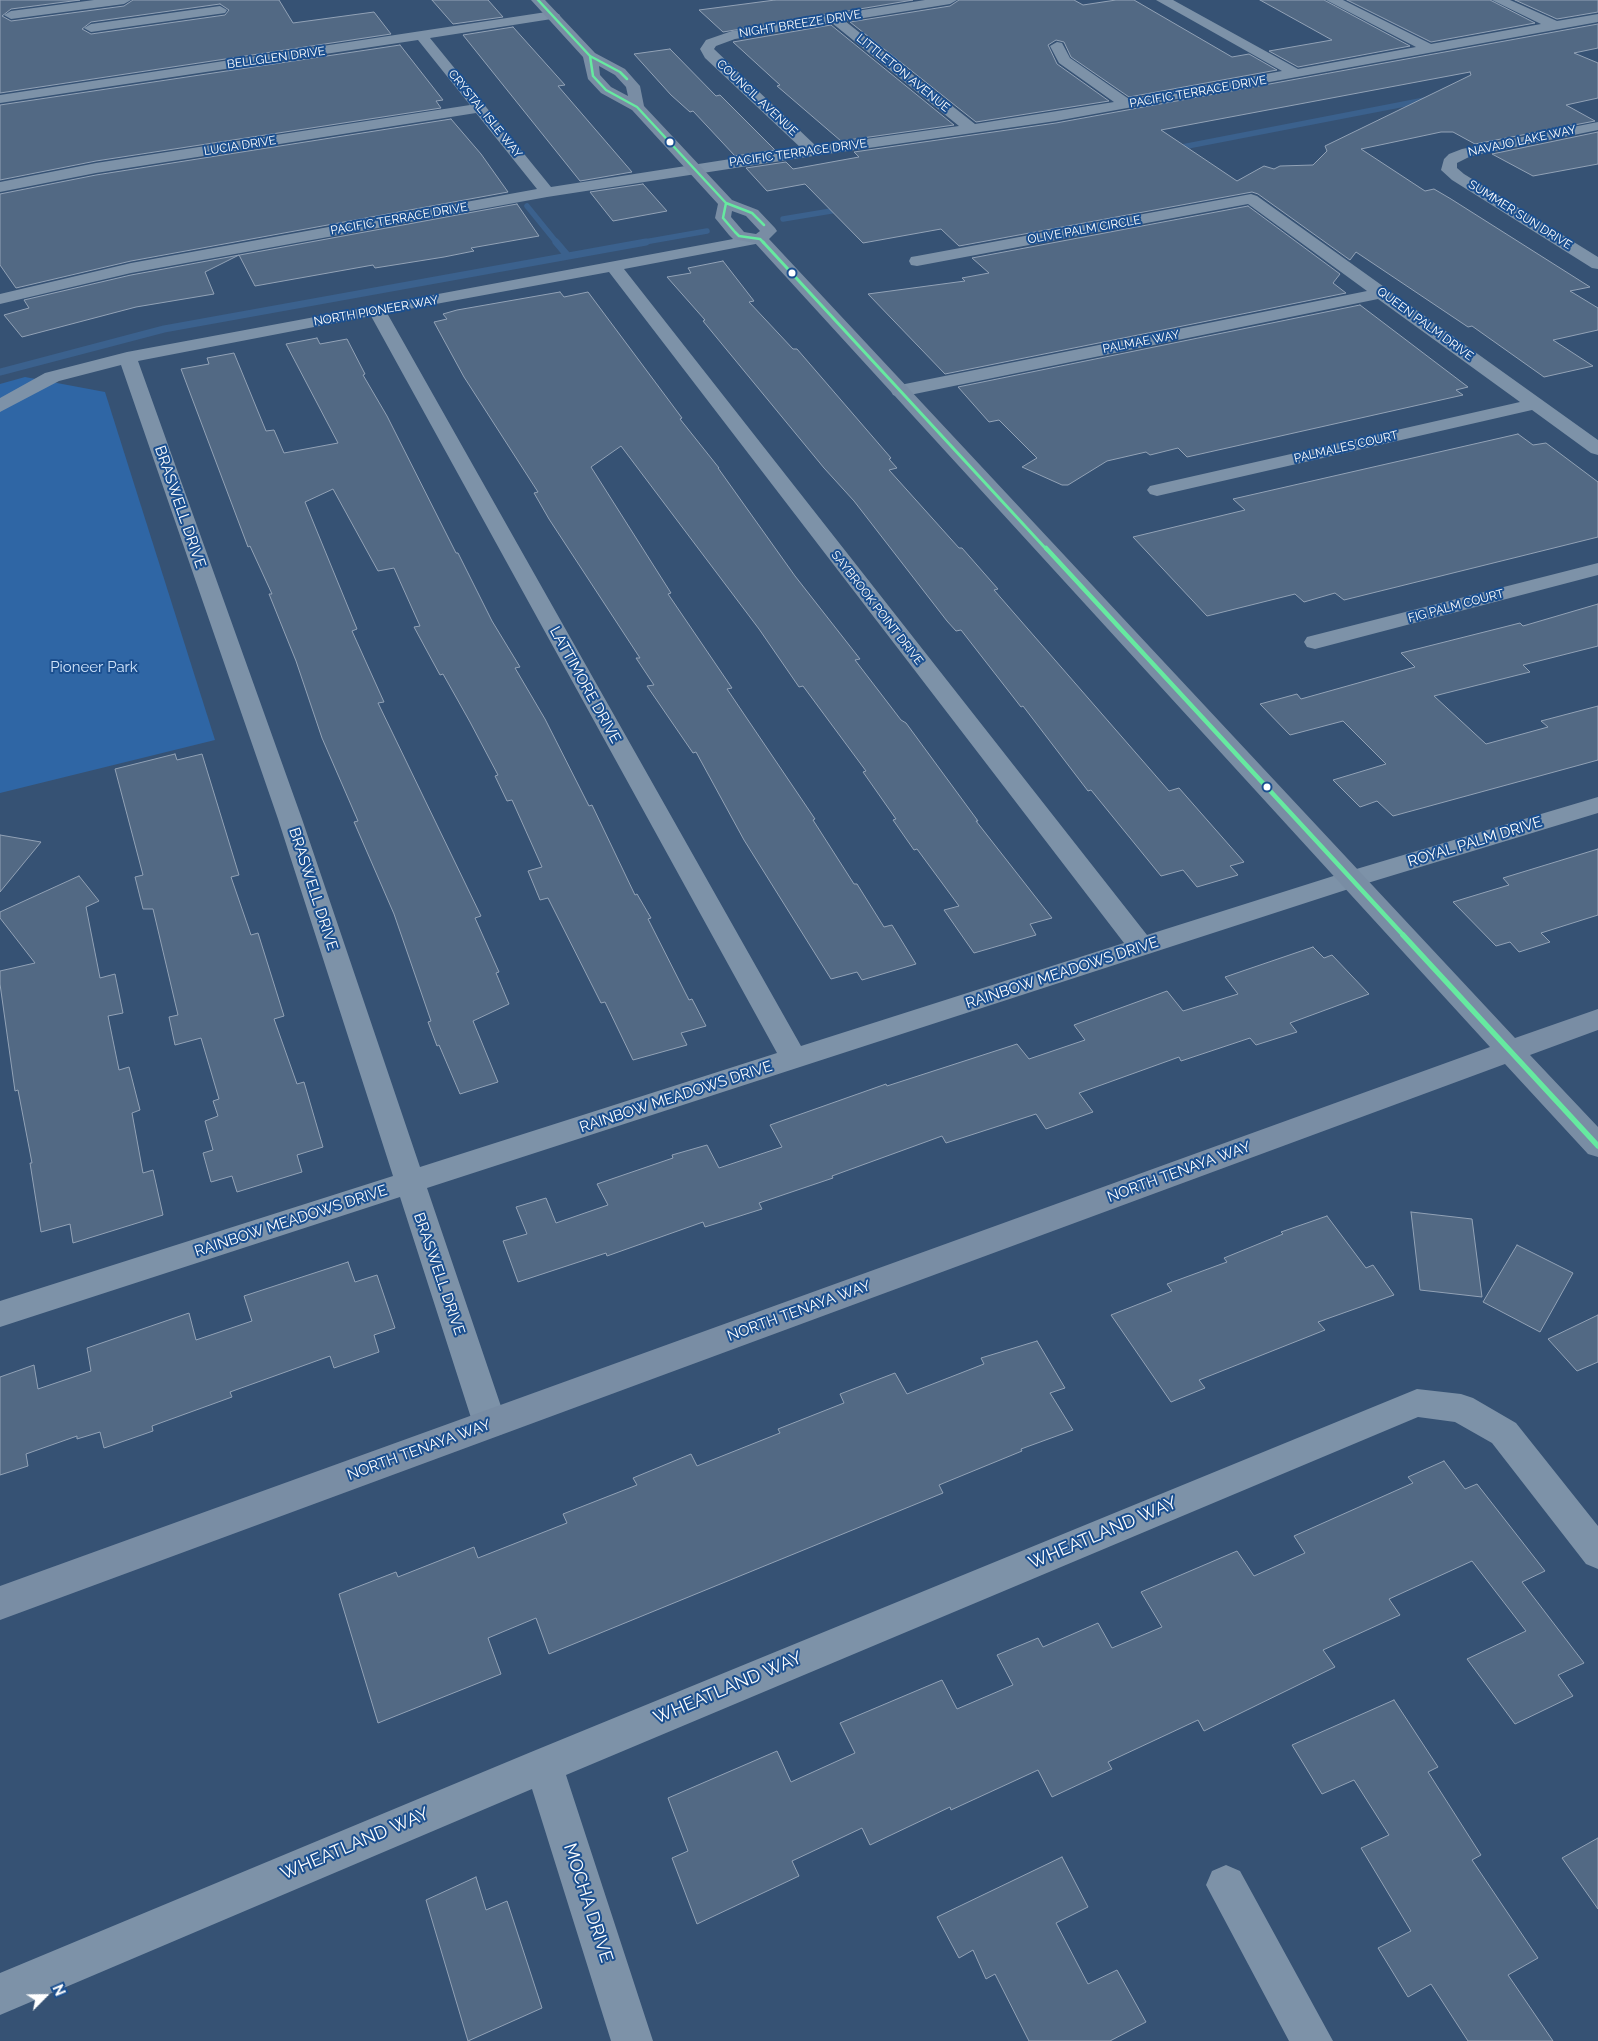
<!DOCTYPE html>
<style>
body{margin:0}
#map{position:relative;width:1598px;height:2041px;overflow:hidden;background:#365274;font-family:Raleway,sans-serif}
canvas{display:block}
.north{position:absolute;left:20px;top:1971px;width:50px;height:50px;-webkit-text-stroke:4px #1b4f8f;paint-order:stroke;rotate:67deg;font-size:14px;font-weight:700;line-height:20px;text-align:center;color:#fff}
.north::after{content:'';display:block;margin:auto;width:18px;height:22px;background:#fff;clip-path:polygon(50% 0,100% 100%,50% 72%,0 100%)}
</style>
<div id="map">
<canvas width="1598" height="2041"></canvas>
<div class="north">N</div>
</div>
<script>
const ctx = document.querySelector('canvas').getContext('2d');
ctx.lineJoin = 'round';
function paint(path, color) { ctx.fillStyle = color; ctx.fill(path, 'evenodd'); }
const poly = rows => new Path2D(rows.map(r => 'M' + r).join(''));
function strokePath(path, color, width, dash) { ctx.strokeStyle = color; ctx.lineWidth = width; ctx.lineCap = dash ? 'butt' : 'round'; ctx.setLineDash(dash || []); ctx.stroke(path); }
function drawText(font, color, halo, rows, align = 'center') {
  ctx.font = font + ' Raleway,sans-serif'; ctx.lineWidth = 4; ctx.setLineDash([]); ctx.textBaseline = 'middle'; ctx.strokeStyle = halo; ctx.fillStyle = color; for (const [text, x, y, turn = 0] of rows) {
    ctx.save(); ctx.translate(x, y); ctx.rotate((+turn || 0) * Math.PI / 180); ctx.textAlign = isNaN(turn) ? turn : align; if (halo) ctx.strokeText(text, 0, 0); ctx.fillText(text, 0, 0); ctx.restore();
  }
}
const green = poly([
 [25,377,105,392,215,740,0,793,0,384]
]);
const streamFar1 = poly([
 [1172,149,1430,99],
 [527,206,557,243],
 [783,219,843,209],
 [639,243,707,231]
]);
const stream = poly([
 [556,242,567,255],
 [0,372,164,329,646,242]
]);
const building = poly([
 [0,0,80,0,11,9,2,16,11,21,124,6,133,0,279,0,293,23,374,12,391,34,0,93,0,0],
 [220,4,229,10,225,15,91,34,82,29,91,22,220,4],
 [432,0,488,0,503,17,453,24,432,0],
 [775,0,913,0,723,32,699,10,775,0],
 [959,0,1074,0,1083,5,1116,0,1134,0,1232,57,1249,54,1277,70,1129,97,1071,57,1064,42,1056,40,1048,45,1057,64,1109,101,976,122,850,22,950,6,959,0],
 [1260,0,1324,0,1410,46,1298,67,1269,51,1332,40,1260,0],
 [1347,0,1490,0,1535,23,1431,42,1347,0],
 [1515,0,1598,0,1598,12,1557,19,1515,0],
 [1598,24,1598,48,1574,53,1598,63,1598,98,1566,105,1595,121,1475,144,1453,132,1441,132,1361,149,1425,191,1434,189,1451,199,1590,287,1570,291,1598,308,1598,330,1553,340,1593,366,1544,377,1472,326,1468,327,1356,252,1350,260,1258,194,1252,192,959,246,941,229,863,243,805,184,767,191,746,168,786,162,793,169,859,157,854,152,1056,123,1598,24],
 [1470,72,1471,75,1325,146,1327,151,1313,165,1280,166,1274,169,1264,166,1237,181,1161,130,1470,72],
 [831,25,954,125,841,141,777,86,780,85,733,42,831,25],
 [513,27,565,85,558,86,632,172,580,181,463,35,513,27],
 [400,45,443,100,436,101,441,108,96,161,0,180,0,105,400,45],
 [670,49,716,96,720,95,775,150,735,156,693,111,690,112,671,95,634,54,670,49],
 [451,119,481,154,508,192,131,261,16,288,0,265,0,194,96,175,451,119],
 [1598,132,1598,164,1533,176,1492,154,1598,132],
 [643,184,667,211,613,221,590,192,643,184],
 [517,204,539,236,471,248,474,251,444,257,375,268,373,265,255,286,239,255,205,272,214,294,136,307,22,337,4,315,29,308,24,300,131,275,517,204],
 [1248,206,1340,274,1333,283,1346,293,945,374,868,294,965,281,962,278,989,273,972,258,1248,206],
 [723,261,754,301,749,302,793,349,797,349,891,458,889,459,897,468,889,470,959,548,962,548,998,589,994,590,1169,791,1179,788,1244,862,1230,866,1238,875,1197,887,1183,870,1161,876,1091,790,1088,791,1023,706,1021,707,961,630,956,631,947,621,854,501,824,468,703,321,705,320,667,277,691,273,688,268,723,261],
 [560,292,564,297,588,292,682,418,680,419,719,468,718,468,795,576,860,659,855,660,901,720,906,723,978,821,976,821,1052,918,1030,924,1036,935,974,953,944,910,959,906,917,849,914,850,893,820,896,819,863,772,866,771,803,686,799,687,759,629,621,446,591,467,671,593,668,594,732,688,727,689,815,819,813,820,854,884,857,884,884,927,892,925,916,964,862,980,857,972,831,979,744,840,696,752,693,753,647,686,654,685,636,658,640,658,549,519,534,493,538,492,464,377,434,322,447,319,443,314,457,310,560,292],
 [1360,305,1468,387,1456,390,1463,395,1187,457,1178,448,1150,455,1146,452,1107,461,1068,485,1062,485,1022,467,1037,458,999,420,989,422,958,387,1360,305],
 [317,338,320,344,347,339,365,374,363,375,387,416,456,553,458,553,492,621,520,667,515,668,545,719,589,806,592,805,635,895,637,894,651,918,648,919,689,1000,692,999,706,1026,681,1033,687,1045,633,1060,605,1002,601,1003,548,898,540,900,528,871,542,867,512,800,507,801,495,776,498,775,470,722,443,674,440,675,414,627,420,626,394,568,378,571,333,489,305,502,357,629,352,631,384,702,378,703,481,916,475,918,499,972,496,973,509,1004,473,1021,498,1082,460,1094,439,1045,437,1046,428,1022,431,1021,394,914,354,822,358,821,322,738,296,661,269,594,272,594,250,546,248,547,181,369,209,364,207,358,234,353,266,431,274,430,284,453,338,443,286,344,317,338],
 [1518,434,1533,445,1546,443,1598,482,1598,537,1344,600,1335,593,1304,602,1295,594,1207,616,1133,537,1245,510,1233,499,1518,434],
 [1598,604,1598,646,1523,665,1530,672,1434,696,1486,744,1548,727,1541,721,1598,706,1598,760,1393,816,1377,801,1360,807,1333,780,1386,764,1343,721,1290,735,1260,704,1297,694,1301,699,1415,667,1401,653,1520,623,1523,626,1598,604],
 [175,754,177,760,202,754,239,875,231,877,251,935,258,933,284,1016,274,1019,297,1084,304,1082,323,1147,297,1155,302,1172,237,1192,232,1176,211,1182,203,1153,213,1150,205,1121,218,1116,213,1101,219,1099,201,1038,175,1045,169,1017,178,1015,153,909,143,909,135,877,143,875,115,769,175,754],
 [0,835,41,842,0,892,0,835],
 [1598,849,1598,915,1541,933,1550,942,1519,952,1510,942,1496,946,1453,902,1509,885,1503,878,1598,849],
 [79,876,99,901,86,907,100,978,115,974,123,1013,108,1016,119,1070,129,1067,140,1110,132,1113,143,1173,153,1170,163,1215,73,1243,70,1224,41,1232,30,1163,32,1163,18,1090,15,1091,0,984,0,971,35,963,0,918,0,912,79,876],
 [1313,947,1324,958,1332,955,1369,994,1290,1023,1297,1032,1256,1045,1250,1038,1181,1061,1179,1057,1079,1093,1093,1112,1046,1129,1036,1114,946,1143,942,1136,832,1176,833,1178,759,1203,762,1209,705,1227,703,1222,607,1256,606,1253,518,1282,503,1241,527,1234,516,1207,546,1198,556,1223,608,1205,597,1184,673,1158,672,1155,707,1145,719,1168,782,1147,770,1125,886,1084,887,1086,1017,1044,1029,1059,1085,1040,1074,1025,1167,991,1183,1011,1238,994,1225,977,1313,947],
 [1411,1212,1472,1219,1482,1297,1420,1290,1411,1212],
 [1327,1216,1366,1268,1373,1265,1394,1295,1318,1322,1325,1330,1199,1380,1205,1388,1171,1402,1111,1315,1172,1291,1167,1284,1227,1262,1224,1258,1283,1234,1281,1232,1327,1216],
 [1517,1245,1573,1273,1540,1332,1483,1302,1517,1245],
 [348,1262,355,1282,377,1275,395,1328,374,1335,379,1352,334,1368,330,1356,230,1392,232,1397,152,1426,153,1431,104,1448,100,1432,77,1439,77,1436,26,1454,28,1466,0,1475,0,1377,34,1365,38,1389,91,1371,87,1348,189,1313,196,1340,252,1321,244,1296,348,1262],
 [1598,1315,1598,1362,1577,1371,1548,1339,1598,1315],
 [1037,1341,1065,1388,1050,1393,1073,1430,1021,1449,1022,1451,939,1485,943,1493,549,1654,536,1618,488,1638,501,1674,378,1723,339,1594,396,1572,398,1577,474,1547,478,1558,567,1523,563,1514,637,1485,633,1478,691,1454,697,1466,780,1433,778,1429,844,1403,840,1394,895,1373,907,1394,984,1364,981,1358,1037,1341],
 [1444,1461,1465,1489,1477,1484,1545,1571,1522,1582,1584,1663,1558,1675,1573,1696,1515,1724,1467,1659,1526,1631,1472,1561,1389,1599,1400,1615,1323,1650,1335,1667,1204,1731,1198,1720,1108,1762,1112,1769,1052,1797,1038,1770,951,1810,950,1807,870,1845,862,1828,792,1861,799,1876,697,1924,672,1858,688,1851,668,1798,777,1751,791,1782,855,1753,840,1723,942,1680,957,1709,1013,1685,997,1655,1038,1638,1043,1647,1098,1623,1112,1648,1162,1627,1141,1592,1237,1551,1254,1576,1305,1553,1294,1536,1413,1483,1408,1477,1444,1461],
 [1394,1700,1438,1767,1428,1772,1481,1855,1472,1860,1538,1958,1508,1975,1553,2041,1468,2041,1431,1984,1408,1997,1378,1948,1411,1931,1361,1848,1389,1835,1354,1780,1322,1794,1292,1745,1394,1700],
 [1598,1838,1598,1909,1562,1858,1598,1838],
 [1062,1857,1088,1907,1056,1923,1088,1984,1117,1970,1146,2022,1110,2041,1029,2041,995,1974,986,1979,973,1950,959,1958,937,1917,1062,1857],
 [476,1877,486,1910,507,1901,542,2008,468,2041,426,1900,476,1877]
]);
const minor = poly([
 [94,0,131,0,124,4,11,19,4,15,11,11,94,0],
 [925,0,957,0,950,4,845,21,975,124,1114,102,1059,63,1050,46,1057,42,1062,43,1070,58,1129,99,1282,71,1156,0,1173,0,1298,69,1416,47,1326,0,1343,0,1431,44,1541,24,1492,0,1510,0,1557,21,1598,14,1598,22,1056,121,813,156,547,197,131,273,0,304,0,294,131,263,537,189,476,113,96,173,0,192,0,182,96,163,470,105,418,40,0,103,0,95,553,11,560,15,558,18,430,38,551,187,801,148,705,58,700,49,706,40,732,31,925,0],
 [832,23,959,126,816,146,714,49,716,46,735,39,832,23],
 [220,6,227,10,225,13,91,32,84,28,91,24,220,6],
 [1598,122,1598,130,1471,156,1457,163,1457,168,1464,174,1598,257,1598,269,1592,268,1452,180,1441,170,1444,159,1449,154,1462,149,1598,122],
 [1251,194,1257,196,1598,440,1598,455,1591,453,1532,410,1157,496,1150,494,1147,490,1150,486,1520,402,1378,299,900,397,893,395,891,391,893,387,900,385,1367,291,1248,204,917,266,911,265,909,261,911,257,917,256,1251,194],
 [760,234,766,236,768,239,766,242,624,269,1147,935,1343,873,1598,797,1598,813,1361,885,427,1188,507,1424,502,1434,490,1438,478,1434,473,1424,400,1197,0,1327,0,1301,393,1176,278,819,121,365,59,381,0,412,0,398,45,373,127,352,760,234],
 [609,272,1124,943,801,1046,387,313,609,272],
 [371,316,777,1053,420,1167,302,819,138,361,371,316],
 [1598,563,1598,575,1315,649,1307,647,1304,642,1307,637,1598,563],
 [1417,1389,1461,1394,1473,1398,1516,1423,1598,1526,1598,1569,1586,1564,1492,1443,1455,1422,1418,1417,566,1775,653,2041,611,2041,532,1789,0,2015,0,1973,531,1752,1417,1389],
 [1226,1865,1240,1871,1333,2041,1289,2041,1206,1885,1212,1871,1226,1865]
]);
const secondary = poly([
 [531,0,545,0,595,53,625,69,640,86,644,106,732,200,758,210,775,228,777,231,769,239,1515,1038,1598,1009,1598,1030,1530,1055,1598,1127,1598,1157,1588,1154,1505,1064,0,1620,0,1586,1490,1047,755,243,733,239,729,235,715,218,718,204,632,110,601,93,588,79,583,57,531,0],
 [599,66,615,75,626,87,628,96,611,87,600,75,599,66],
 [732,211,746,216,760,231,756,234,744,232,731,217,732,211]
]);
const bus1Far3 = poly([
 [538,0,590,56,620,72,627,79],
 [590,56,593,76,606,90,637,107,726,203,752,213,764,225],
 [726,203,723,218,735,232,739,236,760,239,764,243]
]);
const bus1Far2 = poly([
 [763,242,1047,550]
]);
const bus1Far1 = poly([
 [1046,548,1405,937]
]);
const bus1 = poly([
 [1403,935,1598,1146]
]);
const markers = [
 [670,142,4.5,"#fff"],
 [792,273,4.5,"#fff"],
 [1267,787,4.5,"#fff"]
];
const farStreetnames = [
 ["NIGHT BREEZE DRIVE",800,24,-9],
 ["BELLGLEN DRIVE",276,58,-8],
 ["LITTLETON AVENUE",903,73,39],
 ["PACIFIC TERRACE DRIVE",1198,92,-10],
 ["COUNCIL AVENUE",757,98,43],
 ["CRYSTAL ISLE WAY",485,114,51],
 ["NAVAJO LAKE WAY",1522,141,-12],
 ["LUCIA DRIVE",240,146,-9],
 ["PACIFIC TERRACE DRIVE",798,153,-8],
 ["SUMMER SUN DRIVE",1520,215,32],
 ["PACIFIC TERRACE DRIVE",399,219,-10],
 ["OLIVE PALM CIRCLE",1084,230,-10],
 ["NORTH PIONEER WAY",376,311,-10],
 ["QUEEN PALM DRIVE",1425,324,36],
 ["PALMAE WAY",1141,342,-11],
 ["PALMALES COURT",1346,447,-13],
 ["FIG PALM COURT",1456,606,-15],
 ["SAYBROOK POINT DRIVE",877,608,52]
];
const streetNames = [
 ["BRASWELL DRIVE",180,507,71],
 ["LATTIMORE DRIVE",585,685,61],
 ["ROYAL PALM DRIVE",1475,842,-17],
 ["BRASWELL DRIVE",313,889,72],
 ["RAINBOW MEADOWS DRIVE",1062,973,-18],
 ["RAINBOW MEADOWS DRIVE",676,1097,-18],
 ["NORTH TENAYA WAY",1179,1172,-20],
 ["RAINBOW MEADOWS DRIVE",291,1221,-18],
 ["BRASWELL DRIVE",439,1274,71],
 ["NORTH TENAYA WAY",799,1311,-20],
 ["NORTH TENAYA WAY",419,1450,-20]
];
const parkNames = [
 ["Pioneer Park",94,667]
];
const nearStreetnames = [
 ["WHEATLAND WAY",1103,1533,-23],
 ["WHEATLAND WAY",728,1688,-23],
 ["WHEATLAND WAY",355,1844,-23],
 ["MOCHA DRIVE",588,1903,72]
];
paint(green, '#2f66a5');
strokePath(streamFar1, '#3b618d', 5.5);
strokePath(stream, '#3b618d', 7);
paint(building, '#526984');
strokePath(building, '#92a2b6', 1);
paint(minor, '#7d92a8');
paint(secondary, '#798da4');
strokePath(bus1Far3, '#66e9a0', 2.5);
strokePath(bus1Far2, '#66e9a0', 3);
strokePath(bus1Far1, '#66e9a0', 4.5);
strokePath(bus1, '#66e9a0', 5.5);
for (const [x, y, r, color] of markers) { const dot = new Path2D(); dot.arc(x, y, r, 0, 2 * Math.PI); ctx.fillStyle = color; ctx.fill(dot); strokePath(dot, '#1b4f8f', 2); }
drawText('12px', '#fff', '#1b4f8f', farStreetnames);
drawText('15px', '#fff', '#1b4f8f', streetNames);
drawText('15px', '#cfe3fa', '#1b4f8f', parkNames);
drawText('18px', '#fff', '#1b4f8f', nearStreetnames);
</script>
